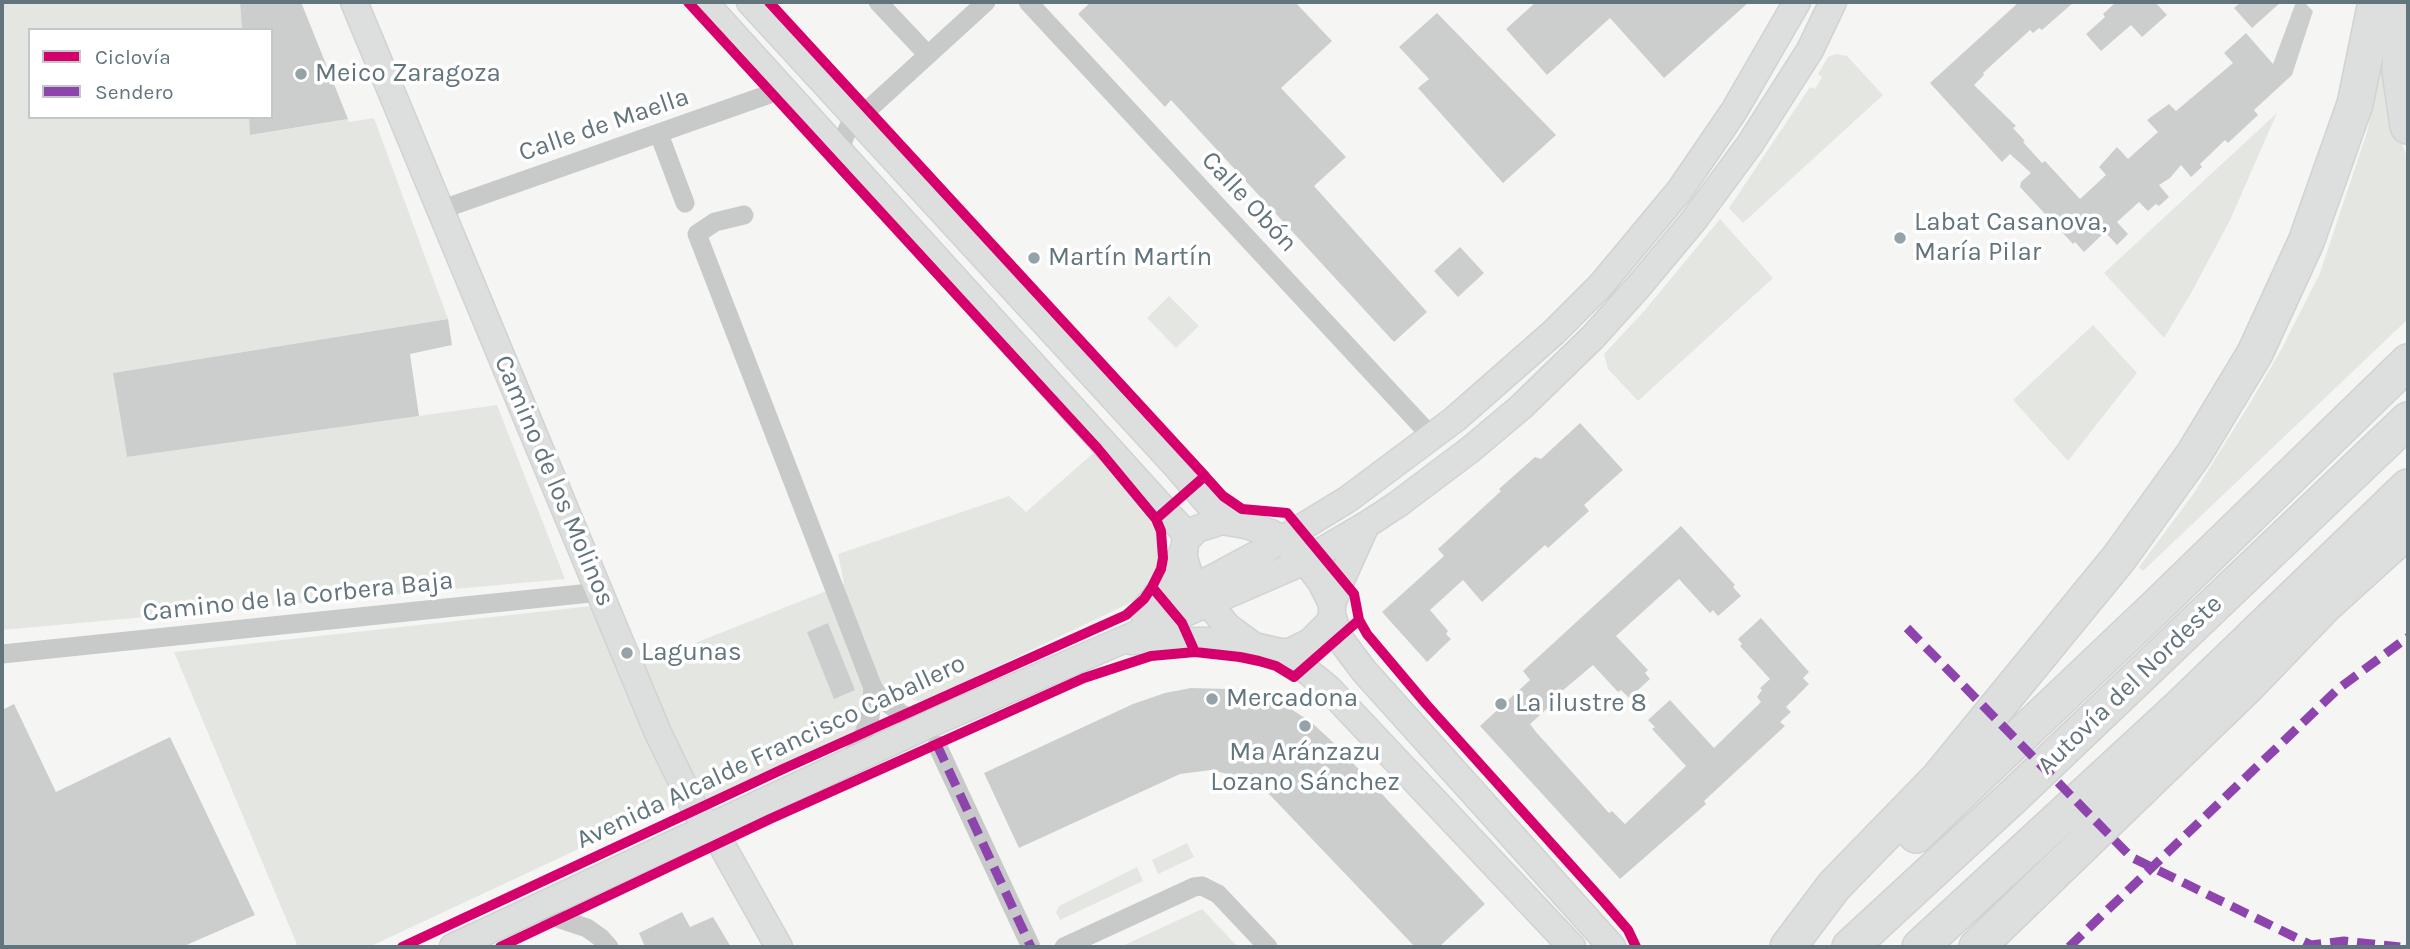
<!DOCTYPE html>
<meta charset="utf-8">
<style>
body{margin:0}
#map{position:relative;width:2410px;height:949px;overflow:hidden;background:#f5f5f4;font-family:Karla,sans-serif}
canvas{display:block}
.frame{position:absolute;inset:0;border:4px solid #62757d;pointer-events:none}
.legend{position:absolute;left:28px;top:28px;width:245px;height:91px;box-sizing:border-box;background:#fff;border:2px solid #c0c8cb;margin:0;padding:9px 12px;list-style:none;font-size:21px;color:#62757d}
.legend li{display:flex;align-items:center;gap:14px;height:35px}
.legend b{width:35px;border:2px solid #c0c8cb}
</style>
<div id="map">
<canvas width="2410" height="949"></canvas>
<div class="frame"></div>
<ul class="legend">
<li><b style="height:9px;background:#d6006c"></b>Ciclovía</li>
<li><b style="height:9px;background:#8e44ad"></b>Sendero</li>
</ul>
</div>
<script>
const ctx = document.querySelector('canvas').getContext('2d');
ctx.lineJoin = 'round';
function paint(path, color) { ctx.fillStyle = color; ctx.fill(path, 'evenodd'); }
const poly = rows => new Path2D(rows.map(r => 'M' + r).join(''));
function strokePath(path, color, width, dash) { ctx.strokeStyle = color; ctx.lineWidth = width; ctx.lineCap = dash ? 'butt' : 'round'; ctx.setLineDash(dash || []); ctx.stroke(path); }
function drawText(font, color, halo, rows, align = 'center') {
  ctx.font = font + ' Karla,sans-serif'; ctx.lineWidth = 7; ctx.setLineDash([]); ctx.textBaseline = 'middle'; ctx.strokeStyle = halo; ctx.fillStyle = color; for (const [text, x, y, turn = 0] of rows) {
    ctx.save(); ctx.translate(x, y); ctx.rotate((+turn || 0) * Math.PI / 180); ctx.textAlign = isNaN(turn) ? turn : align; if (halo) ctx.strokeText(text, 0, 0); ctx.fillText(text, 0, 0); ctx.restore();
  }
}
const green = poly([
 [2,2,240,2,242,30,30,30,30,117,249,117,251,135,348,119,349,122,374,118,448,319,114,373,127,457,497,405,565,579,2,630],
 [1836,54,1847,56,1883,95,1743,223,1729,208,1810,87,1815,89,1822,77,1818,74,1828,57],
 [2380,70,2389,71,2401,141,2408,160,2408,319,2143,571,2139,567,2194,493,2250,403,2281,350,2320,273,2367,132],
 [2277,113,2230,220,2190,295,2164,338,2104,273],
 [1720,219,1773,278,1638,401,1608,369,1604,354,1645,310],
 [1169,296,1199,326,1176,348,1147,318],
 [2093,325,2137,373,2068,461,2013,400],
 [1098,449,1156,519,1161,531,1163,544,1159,567,1134,601,923,702,901,696,885,684,859,699,865,732,696,811,632,668,844,584,838,554,1009,496,1026,512],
 [592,606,675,804,369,947,298,947,174,652],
 [1187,843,1194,857,1158,874,1152,860],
 [1137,867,1143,881,1060,920,1056,912,1059,906],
 [1202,909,1238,947,1120,947]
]);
const building = poly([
 [240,2,301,2,348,119,250,135,249,117,271,117,271,30,242,30],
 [1091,2,1295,2,1332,41,1281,88,1346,157,1314,186,1427,312,1394,342,1171,100,1165,107,1078,14],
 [1536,2,1749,2,1664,78,1610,18,1547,75,1506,29],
 [2019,2,2074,2,2042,30,2039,28,2033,33,2030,30,1983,73,1984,75,1974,85,2016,126,2013,128,2025,141,2023,142,2042,163,2045,161,2080,199,2106,175,2099,167,2117,147,2128,159,2158,132,2147,120,2169,104,2176,111,2233,63,2224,53,2246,33,2273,64,2296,2,2304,2,2313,11,2292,75,2254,110,2258,115,2228,143,2225,140,2200,164,2202,167,2191,177,2181,165,2170,178,2159,185,2169,197,2159,206,2156,204,2148,211,2139,202,2117,222,2128,234,2117,245,2105,232,2084,252,2075,242,2073,244,2020,187,2021,182,2031,173,2010,154,2002,162,1930,83],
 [2116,2,2155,2,2167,15,2142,37,2131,25,2101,51,2086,34,2105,17,2103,14],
 [2241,2,2281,2,2252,28,2234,8],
 [1437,13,1556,135,1503,183,1418,88,1429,79,1399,47],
 [1460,247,1484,273,1458,297,1434,271],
 [448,319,452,345,410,354,419,416,127,457,113,373],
 [1580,423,1623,470,1584,505,1589,511,1548,548,1545,545,1482,602,1463,580,1430,610,1448,631,1446,634,1451,639,1427,662,1382,612,1444,556,1438,549,1501,491,1499,489,1535,457,1541,459],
 [1681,526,1735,585,1733,587,1741,596,1718,616,1713,610,1710,613,1679,579,1616,636,1648,670,1645,673,1650,679,1629,698,1621,690,1618,692,1593,665,1549,702,1551,705,1530,724,1536,732,1609,813,1612,811,1625,824,1686,766,1652,729,1655,727,1648,720,1670,700,1714,748,1761,702,1757,697,1762,690,1760,688,1770,679,1740,646,1742,644,1738,639,1761,618,1809,672,1803,678,1809,684,1786,707,1791,712,1780,722,1785,726,1704,801,1706,804,1620,879,1480,726,1530,680,1523,671],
 [828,623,855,690,834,699,807,632],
 [1191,688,1229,689,1264,698,1291,709,1311,722,1335,744,1485,904,1439,947,1415,947,1270,795,1245,778,1211,770,1180,774,1019,848,984,773,1133,704,1165,693],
 [14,704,56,792,170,737,255,915,182,947,2,947,2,710],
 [682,912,690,927,713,917,731,947,645,947,639,933]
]);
const street = poly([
 [878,2,928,55],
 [1028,2,1432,437],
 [659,134,685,203],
 [842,153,842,144,848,128,986,2],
 [440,210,784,89],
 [744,215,715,222,697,234,873,688,882,699,903,715,932,723],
 [2,654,600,592],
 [937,745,1031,947],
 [849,762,862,739,870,717,873,688],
 [533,910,587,928,601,938,609,947],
 [1064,947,1194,887,1202,886,1218,894,1268,947]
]);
const secondary = poly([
 [354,2,658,733,696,811,720,842,779,947],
 [704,2,1188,536],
 [750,2,1178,468,1208,503,1219,514,1234,522],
 [1332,604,1321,582,1305,561,1282,540,1271,533,1245,525,1222,521,1197,529,1185,541,1184,558,1189,574,1203,597,1228,627,1254,646,1280,652,1291,658,1328,688,1572,947],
 [1143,612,1170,578,1183,551],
 [1157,612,1196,587,1263,551,1348,499,1455,419,1553,333,1601,285,1680,190,1734,111,1797,2],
 [1332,615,1340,639,1364,671,1612,947],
 [1131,641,1206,641,1250,645],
 [1280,652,1290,652,1310,642,1329,623,1332,615,1332,604,1342,578,1366,525],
 [453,947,932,723,1305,561,1366,525,1398,504,1471,449,1521,407,1593,337,1638,287,1694,220,1750,144,1810,50,1833,2]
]);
const highway = poly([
 [2402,2,2400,72,2408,126],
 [1916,835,2155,608,2408,362],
 [1788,947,1834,886,1938,779,2119,558,2194,454,2255,353,2306,242,2355,104,2376,2],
 [1850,947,2018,792,2408,420],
 [1920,947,2179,708,2408,487],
 [1977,947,2247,686,2324,606,2408,530]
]);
const quiet = poly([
 [1907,628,2131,857,2311,945,2344,941,2400,947],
 [937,745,1031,947],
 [2069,947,2338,689,2408,637]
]);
const cycleway = poly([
 [688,2,1098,449,1156,519],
 [769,2,1205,476],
 [1359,620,1294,677,1276,666,1259,661,1240,657,1195,652,1182,623,1152,587,1161,569,1163,558,1161,531,1156,519,1205,476,1223,496,1242,509,1287,513,1354,594,1359,620,1367,634,1426,704,1604,902,1628,930,1636,947],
 [402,947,783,769,1126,615,1144,599,1152,587],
 [500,947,770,819,1084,678,1151,656,1195,652]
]);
const markers = [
 [301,74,7,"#95a2a7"],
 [1900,238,7,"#95a2a7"],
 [1034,258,7,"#95a2a7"],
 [627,653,7,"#95a2a7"],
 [1212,699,7,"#95a2a7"],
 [1501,704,7,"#95a2a7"],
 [1305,726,7,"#95a2a7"]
];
const poiNames = [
 ["Meico Zaragoza",315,74],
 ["Labat Casanova,",1914,223],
 ["María Pilar",1914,253],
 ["Martín Martín",1048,258],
 ["Lagunas",641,653],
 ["Mercadona",1226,699],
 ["La ilustre 8",1515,704],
 ["Mª Aránzazu",1305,753,"center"],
 ["Lozano Sánchez",1305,783,"center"]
];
const streetNames = [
 ["Calle de Maella",604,125,-19],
 ["Calle Obón",1249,202,47],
 ["Camino de los Molinos",554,481,67],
 ["Camino de la Corbera Baja",298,597,-6],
 ["Autovía del Nordeste",2130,685,-44],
 ["Avenida Alcalde Francisco Caballero",771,752,-25]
];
paint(green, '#e4e7e1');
paint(building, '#cccece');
strokePath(secondary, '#d1d2d2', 29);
strokePath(highway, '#d1d2d2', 38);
strokePath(street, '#c8caca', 19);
strokePath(secondary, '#dddede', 26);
strokePath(highway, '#dddede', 35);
strokePath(quiet, '#8e44ad', 9, [18, 9]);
strokePath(cycleway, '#d6006c', 10);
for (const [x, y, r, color] of markers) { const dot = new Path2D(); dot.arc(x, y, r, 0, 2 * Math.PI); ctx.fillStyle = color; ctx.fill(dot); strokePath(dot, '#fff', 2.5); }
drawText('26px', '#62757d', '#fff', poiNames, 'left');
drawText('26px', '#62757d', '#fff', streetNames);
</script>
